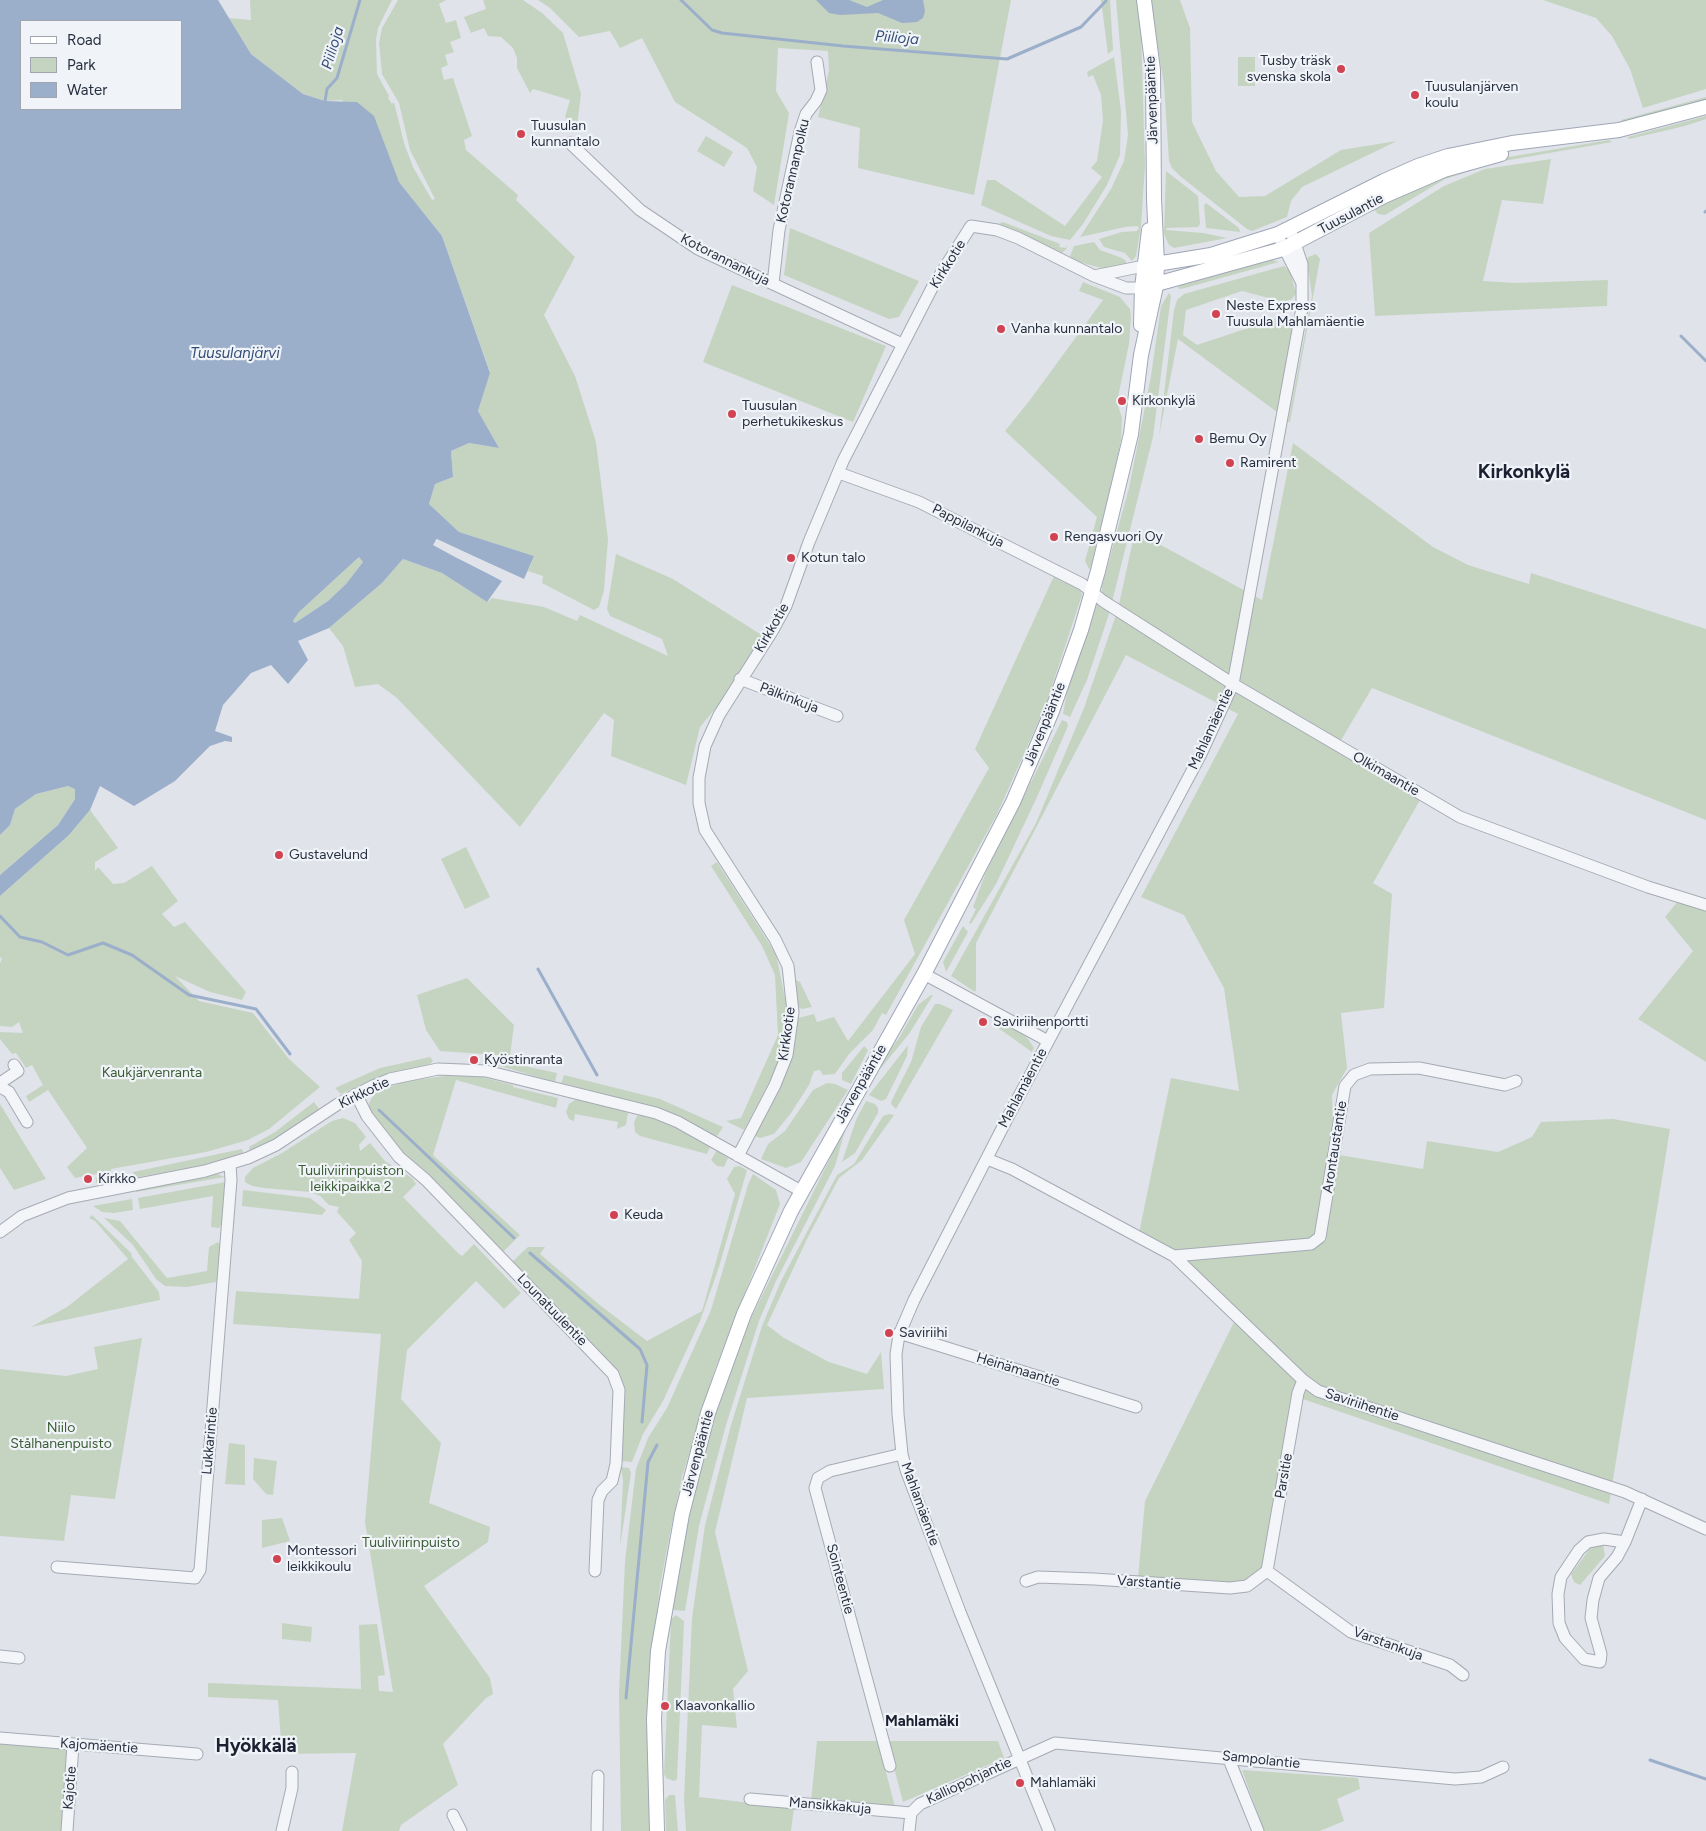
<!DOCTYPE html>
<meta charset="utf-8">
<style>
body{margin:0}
#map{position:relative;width:1706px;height:1831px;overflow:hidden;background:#e0e3ea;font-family:Figtree,sans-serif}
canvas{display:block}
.legend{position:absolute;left:20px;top:20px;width:162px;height:90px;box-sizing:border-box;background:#f0f3f7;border:1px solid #a0a5ae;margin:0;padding:6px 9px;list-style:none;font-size:15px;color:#283041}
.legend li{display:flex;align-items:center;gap:10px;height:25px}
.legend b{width:25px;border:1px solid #a0a5ae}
</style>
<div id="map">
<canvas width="1706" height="1831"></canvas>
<ul class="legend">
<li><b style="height:6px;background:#fff"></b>Road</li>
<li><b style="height:14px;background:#c5d4c1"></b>Park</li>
<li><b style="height:14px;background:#9bafca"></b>Water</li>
</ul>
</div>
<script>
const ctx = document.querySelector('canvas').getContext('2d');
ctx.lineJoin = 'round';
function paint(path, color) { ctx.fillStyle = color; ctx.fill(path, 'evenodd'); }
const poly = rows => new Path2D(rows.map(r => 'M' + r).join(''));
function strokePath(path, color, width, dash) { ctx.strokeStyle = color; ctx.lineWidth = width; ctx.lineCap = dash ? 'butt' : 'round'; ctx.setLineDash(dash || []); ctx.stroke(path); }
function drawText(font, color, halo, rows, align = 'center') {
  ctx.font = font + ' Figtree,sans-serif'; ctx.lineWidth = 4.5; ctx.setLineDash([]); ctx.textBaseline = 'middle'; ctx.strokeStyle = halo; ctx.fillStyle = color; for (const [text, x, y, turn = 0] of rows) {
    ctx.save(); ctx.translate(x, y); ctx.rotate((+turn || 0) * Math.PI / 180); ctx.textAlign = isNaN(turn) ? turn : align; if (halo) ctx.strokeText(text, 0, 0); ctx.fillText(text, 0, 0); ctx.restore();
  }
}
const green = poly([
 [250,0,392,0,378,28,376,40,377,74,389,96,388,98,392,104,394,102,404,143,413,167,432,200,435,199,410,150,399,103,382,74,379,43,382,28,398,0,446,0,439,4,446,23,456,20,461,38,450,42,454,52,445,55,448,65,441,68,444,80,453,78,472,136,464,140,466,150,518,195,516,200,575,257,544,315,575,376,596,442,608,539,604,590,599,607,594,610,542,583,543,576,528,571,534,556,459,532,429,504,435,484,453,477,451,451,469,443,499,448,478,411,490,372,442,236,399,182,388,158,342,100,325,101,303,94,251,54,229,18,251,20],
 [483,0,523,0,542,13,563,33,581,94,577,126,571,132,565,128,572,124,565,117,570,100,533,89,530,93,517,68,517,58,513,48,501,37,488,36,484,28,471,33,464,17,486,9],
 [538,0,1011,0,974,195,858,168,860,128,818,117,829,71,828,51,778,48,776,91,789,113,774,205,753,191,757,167,747,148,675,102,642,38,620,48,610,31,579,37,550,8],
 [1101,0,1110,0,1113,50,1108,54],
 [1116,0,1137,0,1141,32,1145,165,1141,226,1136,256,1132,261,1125,253,1104,247,1099,239,1122,232,1137,231,1139,228,1137,226,1125,227,1080,237,1111,189,1124,161,1128,135],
 [1150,0,1180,0,1190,28,1192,122,1216,171,1239,197,1265,196,1341,150,1397,141,1302,187,1291,201,1287,217,1252,231,1247,229,1180,176,1172,168,1169,161,1164,85],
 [1543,0,1706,0,1706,89,1643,108,1630,69,1612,36,1596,18],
 [1114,57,1121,111,1120,155,1107,185,1083,224,1070,240,1051,236,981,205,987,180,995,180,1065,226,1102,177,1091,168,1097,161,1103,120,1101,95,1093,75,1088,77,1087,72],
 [1238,57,1255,57,1255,86,1238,86],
 [1706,97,1706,100,1691,106,1635,120,1622,122,1621,120],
 [1706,116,1706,119,1685,126,1629,139,1628,137],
 [706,136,733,152,724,167,697,151],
 [1609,140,1612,142,1498,162,1445,179,1385,215,1378,214,1373,208,1444,175,1497,159],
 [1551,159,1543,204,1502,200,1483,281,1515,283,1608,280,1607,306,1375,316,1369,233,1444,186,1485,169],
 [1166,171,1198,196,1200,224,1198,227,1167,228,1166,230,1203,233,1227,238,1174,248,1169,245,1164,234],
 [1206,203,1239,228,1240,232,1206,228,1204,205],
 [1003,222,1060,244,1059,247,1066,248,1067,245,1067,248,1060,255,996,225],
 [790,228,919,281,899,317,889,319,784,275],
 [1094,242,1100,250,1122,258,1126,261,1126,265,1101,268,1069,259,1074,246],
 [1316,254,1320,259,1290,422,1288,422,1312,296,1307,261,1308,257],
 [1272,260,1279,262,1185,288,1179,289,1178,286],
 [1284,266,1290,271,1296,293,1292,299,1284,302,1242,291,1186,310,1183,335,1197,345,1284,316,1292,320,1293,329,1277,412,1178,339,1159,436,1174,310,1177,300,1184,294],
 [1083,282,1120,297,1130,309,1131,317,1129,344,1117,402,1122,418,1121,440,1105,518,1092,566,1089,569,1085,561,1097,517,1005,431,1030,400,1103,300,1079,291],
 [732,285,886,346,853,422,703,362],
 [1169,293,1171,296,1153,437,1112,602,1102,596,1102,586,1129,488,1151,376,1161,306],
 [1293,443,1433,547,1468,565,1529,584,1531,573,1706,629,1706,820,1372,688,1337,747,1420,800,1373,883,1392,894,1384,1008,1341,1013,1347,1068,1332,1095,1333,1122,1327,1153,1423,1169,1427,1141,1498,1152,1532,1137,1541,1122,1613,1119,1670,1129,1609,1504,1303,1399,1272,1565,1241,1585,1138,1578,1145,1501,1238,1314,1139,1233,1171,1078,1239,1091,1224,988,1184,915,1141,897,1238,714,1126,655,976,943,976,989,975,992,951,976,1036,823,1084,708,1118,609,1135,531,1262,600],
 [616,554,673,579,768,639,740,679,700,727,686,785,611,756,614,720,604,713,520,827,397,698,378,684,355,687,343,646,329,628,382,583,403,559,442,573,487,602,492,598,544,607,577,621,580,615,668,656,662,639,610,616,607,609],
 [359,557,364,561,346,584,328,601,295,623,293,621,299,612],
 [1054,576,1080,589,1082,595,1045,707,997,814,886,1015,882,1013,873,1030,849,1054,835,1074,823,1075,820,1070,814,1071,809,1085,791,1113,774,1134,760,1138,753,1135,798,1018,814,1014,817,1022,834,1017,848,1041,915,954,904,920,989,768,975,749],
 [1098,602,1110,610,1109,614,1087,680,1070,717,1063,714,1067,692,1095,603],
 [1062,720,1067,722,1068,726,1037,797,996,884,971,924,969,923,976,909,973,907,986,872],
 [68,786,75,788,75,799,58,825,0,875,0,835,10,825,15,809,36,794],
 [90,810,118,848,95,862,95,871,98,867,113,884,124,883,152,866,178,901,162,914,174,927,185,922,246,992,242,1000,210,992,175,976,199,1001,253,1013,289,1059,320,1087,269,1129,248,1140,206,1152,111,1169,111,1171,75,1178,67,1167,87,1148,48,1090,29,1102,26,1096,43,1085,32,1065,26,1068,16,1053,12,1054,0,1039,0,1032,23,1033,19,1022,12,1027,0,1026,0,963,2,959,0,957,0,896,69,835],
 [466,847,490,897,465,909,441,859],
 [717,862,776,954,786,1003,785,1033,777,1067,744,1130,726,1121,741,1118,778,1035,775,975,762,946,711,866],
 [1678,901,1706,910,1706,1062,1638,1019,1693,951,1665,917],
 [963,926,968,932,946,972,943,962],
 [467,978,514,1025,510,1056,440,1051,426,1030,417,995],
 [796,980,800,982,812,1007,802,1009,798,1007],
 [931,995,933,995,909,1034,881,1068,879,1064,899,1038,918,1005],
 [935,1004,940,1004,953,1010,896,1109,891,1104,892,1100,911,1062,921,1027],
 [994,1022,1013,1027,1024,1033,1034,1048,1032,1052,994,1025],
 [908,1045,907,1056,886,1099,881,1101,869,1095],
 [864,1046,868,1050,851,1084,842,1080,842,1073],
 [430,1057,433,1061,430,1064,376,1078,341,1094,335,1088,380,1068],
 [491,1059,557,1073,555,1082,490,1063],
 [452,1075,482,1077,513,1085,513,1087,558,1098,556,1108,456,1080,433,1155,520,1235,504,1251,501,1251,422,1168,404,1154,370,1114,369,1103,376,1091,406,1081],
 [564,1075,660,1099,723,1127,716,1138,653,1106,561,1083],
 [827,1083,835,1084,848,1090,801,1162,786,1168,761,1159,768,1144,785,1131,813,1090],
 [578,1098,625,1109,628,1113,626,1125,617,1129,618,1122,575,1114,574,1121,569,1119,566,1112,569,1104],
 [866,1101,875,1104,878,1108,878,1113,855,1153,842,1162,856,1120],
 [314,1102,320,1110,265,1146,250,1152,249,1147,275,1132],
 [0,1104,46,1179,14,1190,0,1168],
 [642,1114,680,1129,710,1147,707,1154,640,1136,635,1132,634,1122,637,1116],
 [889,1114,894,1115,862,1160,839,1178,807,1239,767,1325,784,1338,829,1362,867,1374,881,1352,884,1389,747,1398,715,1532,748,1671,733,1689,737,1728,702,1725,699,1797,794,1808,791,1831,686,1831,684,1799,692,1618,705,1525,731,1425,762,1326,781,1281,837,1175,854,1164,883,1116],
 [343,1118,355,1123,366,1137,359,1145,360,1151,370,1143,385,1161,412,1178,416,1184,403,1197,458,1253,462,1256,474,1244,521,1293,504,1309,476,1281,407,1350,401,1399,441,1443,429,1503,490,1527,488,1542,424,1586,490,1678,493,1694,486,1698,443,1744,458,1785,401,1825,399,1831,342,1831,356,1753,282,1754,278,1700,208,1697,208,1683,361,1689,359,1625,377,1624,385,1675,378,1676,379,1691,393,1692,365,1522,381,1334,233,1324,236,1291,359,1299,362,1261,349,1240,356,1233,337,1212,339,1207,329,1205,320,1196,310,1192,264,1188,252,1186,245,1182,245,1177,253,1168,282,1153,332,1121],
 [847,1124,835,1166,776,1281,759,1321,726,1425,699,1526,685,1611,673,1610,686,1527,696,1482,715,1412,731,1367,751,1318],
 [242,1149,244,1154,203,1165,134,1178,133,1175,133,1172],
 [717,1150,728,1158,724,1167,717,1166,711,1160],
 [739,1166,747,1170,719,1267,700,1321,663,1401,643,1434,632,1462,621,1461,619,1375,610,1362,531,1283,513,1261,528,1247,545,1247,540,1254,601,1306,647,1341,702,1311,735,1194,727,1179,734,1167],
 [122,1173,128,1180,96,1183,96,1178],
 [217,1174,225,1177,136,1192,136,1189],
 [753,1174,776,1190,780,1204,715,1369,682,1477,671,1528,660,1586,652,1657,648,1736,650,1831,621,1831,619,1693,625,1561,636,1469,648,1438,667,1408,711,1310,748,1185],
 [226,1182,223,1222,219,1228,211,1227,213,1196,140,1209,138,1198],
 [243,1190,310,1198,326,1210,322,1215,242,1206],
 [132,1199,133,1210,114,1213,102,1212,93,1206],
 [92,1215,131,1253,132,1257,159,1292,160,1300,31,1327,67,1307,128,1259,95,1221,89,1218],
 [104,1218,120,1221,167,1278,207,1271,209,1247,218,1242,221,1246,219,1278,216,1282,187,1287,165,1286,156,1279,133,1245],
 [142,1338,115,1499,71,1495,64,1541,0,1536,0,1369,66,1376,98,1369,94,1347],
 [229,1443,245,1445,245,1485,225,1484],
 [254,1458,277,1461,273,1495,266,1494,253,1479],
 [621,1467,629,1468,631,1473,620,1547,623,1481],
 [282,1518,290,1541,262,1548,262,1520],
 [1598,1543,1603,1544,1605,1556,1580,1585,1574,1582,1571,1574,1589,1550],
 [676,1615,684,1621,677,1779,674,1781,666,1778,664,1774,671,1619],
 [282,1623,312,1627,311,1642,282,1639],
 [817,1741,878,1741,895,1807,811,1802],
 [887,1741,998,1741,1004,1758,903,1802],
 [0,1742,67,1748,62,1831,0,1831],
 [1242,1770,1358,1778,1360,1789,1337,1799,1344,1821,1320,1831,1264,1831],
 [669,1795,675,1795,678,1831,666,1831,665,1800]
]);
const water = poly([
 [0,0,218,0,251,54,303,94,325,101,357,102,374,116,399,182,442,236,490,373,478,411,499,448,469,443,451,451,453,477,435,484,429,504,459,532,534,556,524,579,436,539,434,545,502,581,487,602,442,573,403,559,382,583,329,628,298,641,308,660,288,684,271,665,251,673,223,705,215,731,232,737,232,742,225,741,210,746,175,781,134,806,100,786,90,810,69,835,0,896,0,875,58,825,75,799,75,789,68,786,36,794,15,809,10,825,0,835],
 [21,21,181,21,181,109,21,109],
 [359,557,363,562,346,584,328,601,295,623,293,621,299,612],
 [816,0,849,0,867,7,883,0,923,0,925,11,923,18,917,22,902,23,878,13,840,15,829,13]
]);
const pier = poly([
 [437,539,515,576,514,578,438,542,437,544,457,555,504,579,505,582,455,557,433,545]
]);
const stream = poly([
 [681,0,712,30,722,33,843,46,1007,59,1081,27,1106,1],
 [325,101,327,89,337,78,360,0],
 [1705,212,1706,211],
 [1681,336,1706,361],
 [0,916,20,937,42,942,68,955,103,943,132,955,189,995,256,1009,290,1054],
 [538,969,597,1075],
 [379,1110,514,1238],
 [530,1253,640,1349,647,1365,642,1422],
 [626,1698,648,1462,657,1445],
 [1650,1760,1706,1779]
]);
const minor = poly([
 [570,143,640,210,698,249,902,344],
 [1281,242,1302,283],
 [1094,276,1144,266],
 [773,284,779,230,800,132,806,114,816,101,821,90,817,62],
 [839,473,919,502,1082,584,1103,601,1233,684,1460,817,1648,887,1706,905],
 [740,679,837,716],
 [924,974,1048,1041],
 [0,1083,18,1071,14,1065],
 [2,1088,9,1092,27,1122],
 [356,1094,367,1116,399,1157,426,1180,613,1374,619,1390,616,1464,612,1481,602,1491,598,1500,595,1571],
 [738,1156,775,1085,787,1055,793,1012,788,966,775,939,705,830,699,803,699,778,705,746,719,715,773,630,786,606,809,542,843,461,933,286,971,226,997,230,1018,238,1094,276,1126,288,1142,288],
 [987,1159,1012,1169,1174,1256,1303,1380,1318,1391,1625,1492,1706,1529],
 [0,1232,22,1216,68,1198,205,1171,248,1158,276,1145,338,1104,373,1086,390,1079,438,1069,486,1071,656,1113,678,1122,801,1191],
 [1174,1256,1311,1244,1320,1237,1345,1086,1354,1075,1370,1069,1419,1068,1505,1085,1516,1081],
 [899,1333,1136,1407],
 [1625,1542,1617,1557,1599,1578,1593,1600,1591,1618,1601,1654,1600,1662,1584,1659,1565,1638,1559,1623,1558,1594,1561,1577,1579,1550,1588,1542,1604,1539,1625,1542,1642,1499],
 [57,1567,195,1578,200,1570,231,1180,230,1164],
 [1267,1571,1351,1632,1450,1665,1463,1675],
 [1267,1571,1298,1393,1303,1380],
 [1026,1581,1038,1577,1094,1579,1230,1588,1247,1586,1267,1571],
 [0,1656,19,1658],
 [0,1738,197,1754],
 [1228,1757,1258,1831],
 [890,1766,815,1488,818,1478,830,1471,902,1454],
 [750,1799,911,1813],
 [453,1815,461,1831],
 [67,1831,73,1745],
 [282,1831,292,1788,292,1772],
 [597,1831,598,1776],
 [909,1831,911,1813,920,1804,1055,1743,1455,1779,1481,1777,1503,1767],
 [1049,1831,960,1612,906,1470,902,1454,898,1414,896,1354,899,1335,914,1300,1009,1115,1201,754,1233,684,1302,308,1302,264,1290,229]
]);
const major = poly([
 [1144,266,1211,255,1278,234,1384,181,1418,166,1448,156,1512,143,1619,130,1706,107],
 [1142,288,1283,249,1384,196,1444,170,1501,154],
 [1141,325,1142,288,1149,230],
 [657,1831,654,1719,658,1651,682,1514,708,1413,744,1314,791,1211,924,974,1013,802,1052,711,1081,630,1098,571,1131,434,1141,355,1156,286,1157,264,1154,199,1153,70,1144,0]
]);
const markers = [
 [1341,69,5,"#d14351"],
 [1415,95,5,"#d14351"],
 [521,134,5,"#d14351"],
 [1216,314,5,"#d14351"],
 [1001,329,5,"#d14351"],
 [1122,401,5,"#d14351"],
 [732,414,5,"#d14351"],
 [1199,439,5,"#d14351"],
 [1230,463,5,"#d14351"],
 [1054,537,5,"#d14351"],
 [791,558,5,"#d14351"],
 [279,855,5,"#d14351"],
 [983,1022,5,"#d14351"],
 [474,1060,5,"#d14351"],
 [88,1179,5,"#d14351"],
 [614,1215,5,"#d14351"],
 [889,1333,5,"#d14351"],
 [277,1559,5,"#d14351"],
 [665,1706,5,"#d14351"],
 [1020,1783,5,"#d14351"]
];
const poiNames = [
 ["Tusby träsk",1331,61,"right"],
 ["svenska skola",1331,77,"right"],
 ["Tuusulanjärven",1425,87],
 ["koulu",1425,103],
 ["Tuusulan",531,126],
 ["kunnantalo",531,142],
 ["Neste Express",1226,306],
 ["Tuusula Mahlamäentie",1226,322],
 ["Vanha kunnantalo",1011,329],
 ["Kirkonkylä",1132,401],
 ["Tuusulan",742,406],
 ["perhetukikeskus",742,422],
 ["Bemu Oy",1209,439],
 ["Ramirent",1240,463],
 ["Rengasvuori Oy",1064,537],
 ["Kotun talo",801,558],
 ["Gustavelund",289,855],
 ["Saviriihenportti",993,1022],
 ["Kyöstinranta",484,1060],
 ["Kirkko",98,1179],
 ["Keuda",624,1215],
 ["Saviriihi",899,1333],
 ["Montessori",287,1551],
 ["leikkikoulu",287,1567],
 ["Klaavonkallio",675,1706],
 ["Mahlamäki",1030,1783]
];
const streetNames = [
 ["Järvenpääntie",1152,100,-92],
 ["Kotorannanpolku",793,171,-77],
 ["Tuusulantie",1351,214,-28],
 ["Kotorannankuja",725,260,27],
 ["Kirkkotie",948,264,-58],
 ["Pappilankuja",968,526,27],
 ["Kirkkotie",772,628,-60],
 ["Pälkinkuja",789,698,21],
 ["Järvenpääntie",1045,724,-68],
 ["Mahlamäentie",1211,729,-65],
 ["Olkimaantie",1386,774,30],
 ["Kirkkotie",787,1034,-82],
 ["Järvenpääntie",861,1084,-60],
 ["Mahlamäentie",1023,1088,-62],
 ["Kirkkotie",364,1093,-26],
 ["Arontaustantie",1335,1147,-81],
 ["Lounatuulentie",552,1310,46],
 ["Heinämaantie",1018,1370,17],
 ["Saviriihentie",1362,1405,18],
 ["Lukkarintie",210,1441,-85],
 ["Järvenpääntie",698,1453,-75],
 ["Parsitie",1284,1476,-80],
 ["Mahlamäentie",920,1504,70],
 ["Sointeentie",840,1579,75],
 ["Varstantie",1149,1583,4],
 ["Varstankuja",1388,1644,20],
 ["Kajomäentie",99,1746,4],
 ["Sampolantie",1261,1760,6],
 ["Kalliopohjantie",969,1781,-25],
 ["Kajotie",70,1788,-85],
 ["Mansikkakuja",830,1806,5]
];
const parkNames = [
 ["Kaukjärvenranta",152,1073],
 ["Tuuliviirinpuiston",351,1171],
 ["leikkipaikka 2",351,1187],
 ["Niilo",61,1428],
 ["Stålhanenpuisto",61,1444],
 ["Tuuliviirinpuisto",411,1543]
];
const waterNames = [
 ["Piilioja",897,38,5],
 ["Piilioja",333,48,-73],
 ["Tuusulanjärvi",235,354]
];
const neighbourhoodNames = [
 ["Mahlamäki",922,1722]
];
const districtNames = [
 ["Kirkonkylä",1524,472],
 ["Hyökkälä",256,1746]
];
paint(green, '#c5d4c1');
paint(water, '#9bafca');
paint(pier, '#e0e3ea');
strokePath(stream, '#9bafca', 3);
strokePath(minor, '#a5aab4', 13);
strokePath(major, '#9fa7b6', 16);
strokePath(minor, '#f3f5f8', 11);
strokePath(major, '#fff', 14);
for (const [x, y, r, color] of markers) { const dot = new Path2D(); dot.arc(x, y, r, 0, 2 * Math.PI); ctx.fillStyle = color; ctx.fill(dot); strokePath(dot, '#f0f3f7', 2); }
drawText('14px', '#283041', '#f0f3f7', poiNames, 'left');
drawText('14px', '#283041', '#f0f3f7', streetNames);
drawText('14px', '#3b5d35', '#f0f3f7', parkNames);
drawText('italic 15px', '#324d76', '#f0f3f7', waterNames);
drawText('bold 15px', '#1b2132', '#f0f3f7', neighbourhoodNames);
drawText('bold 19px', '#1b2132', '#f0f3f7', districtNames);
</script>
